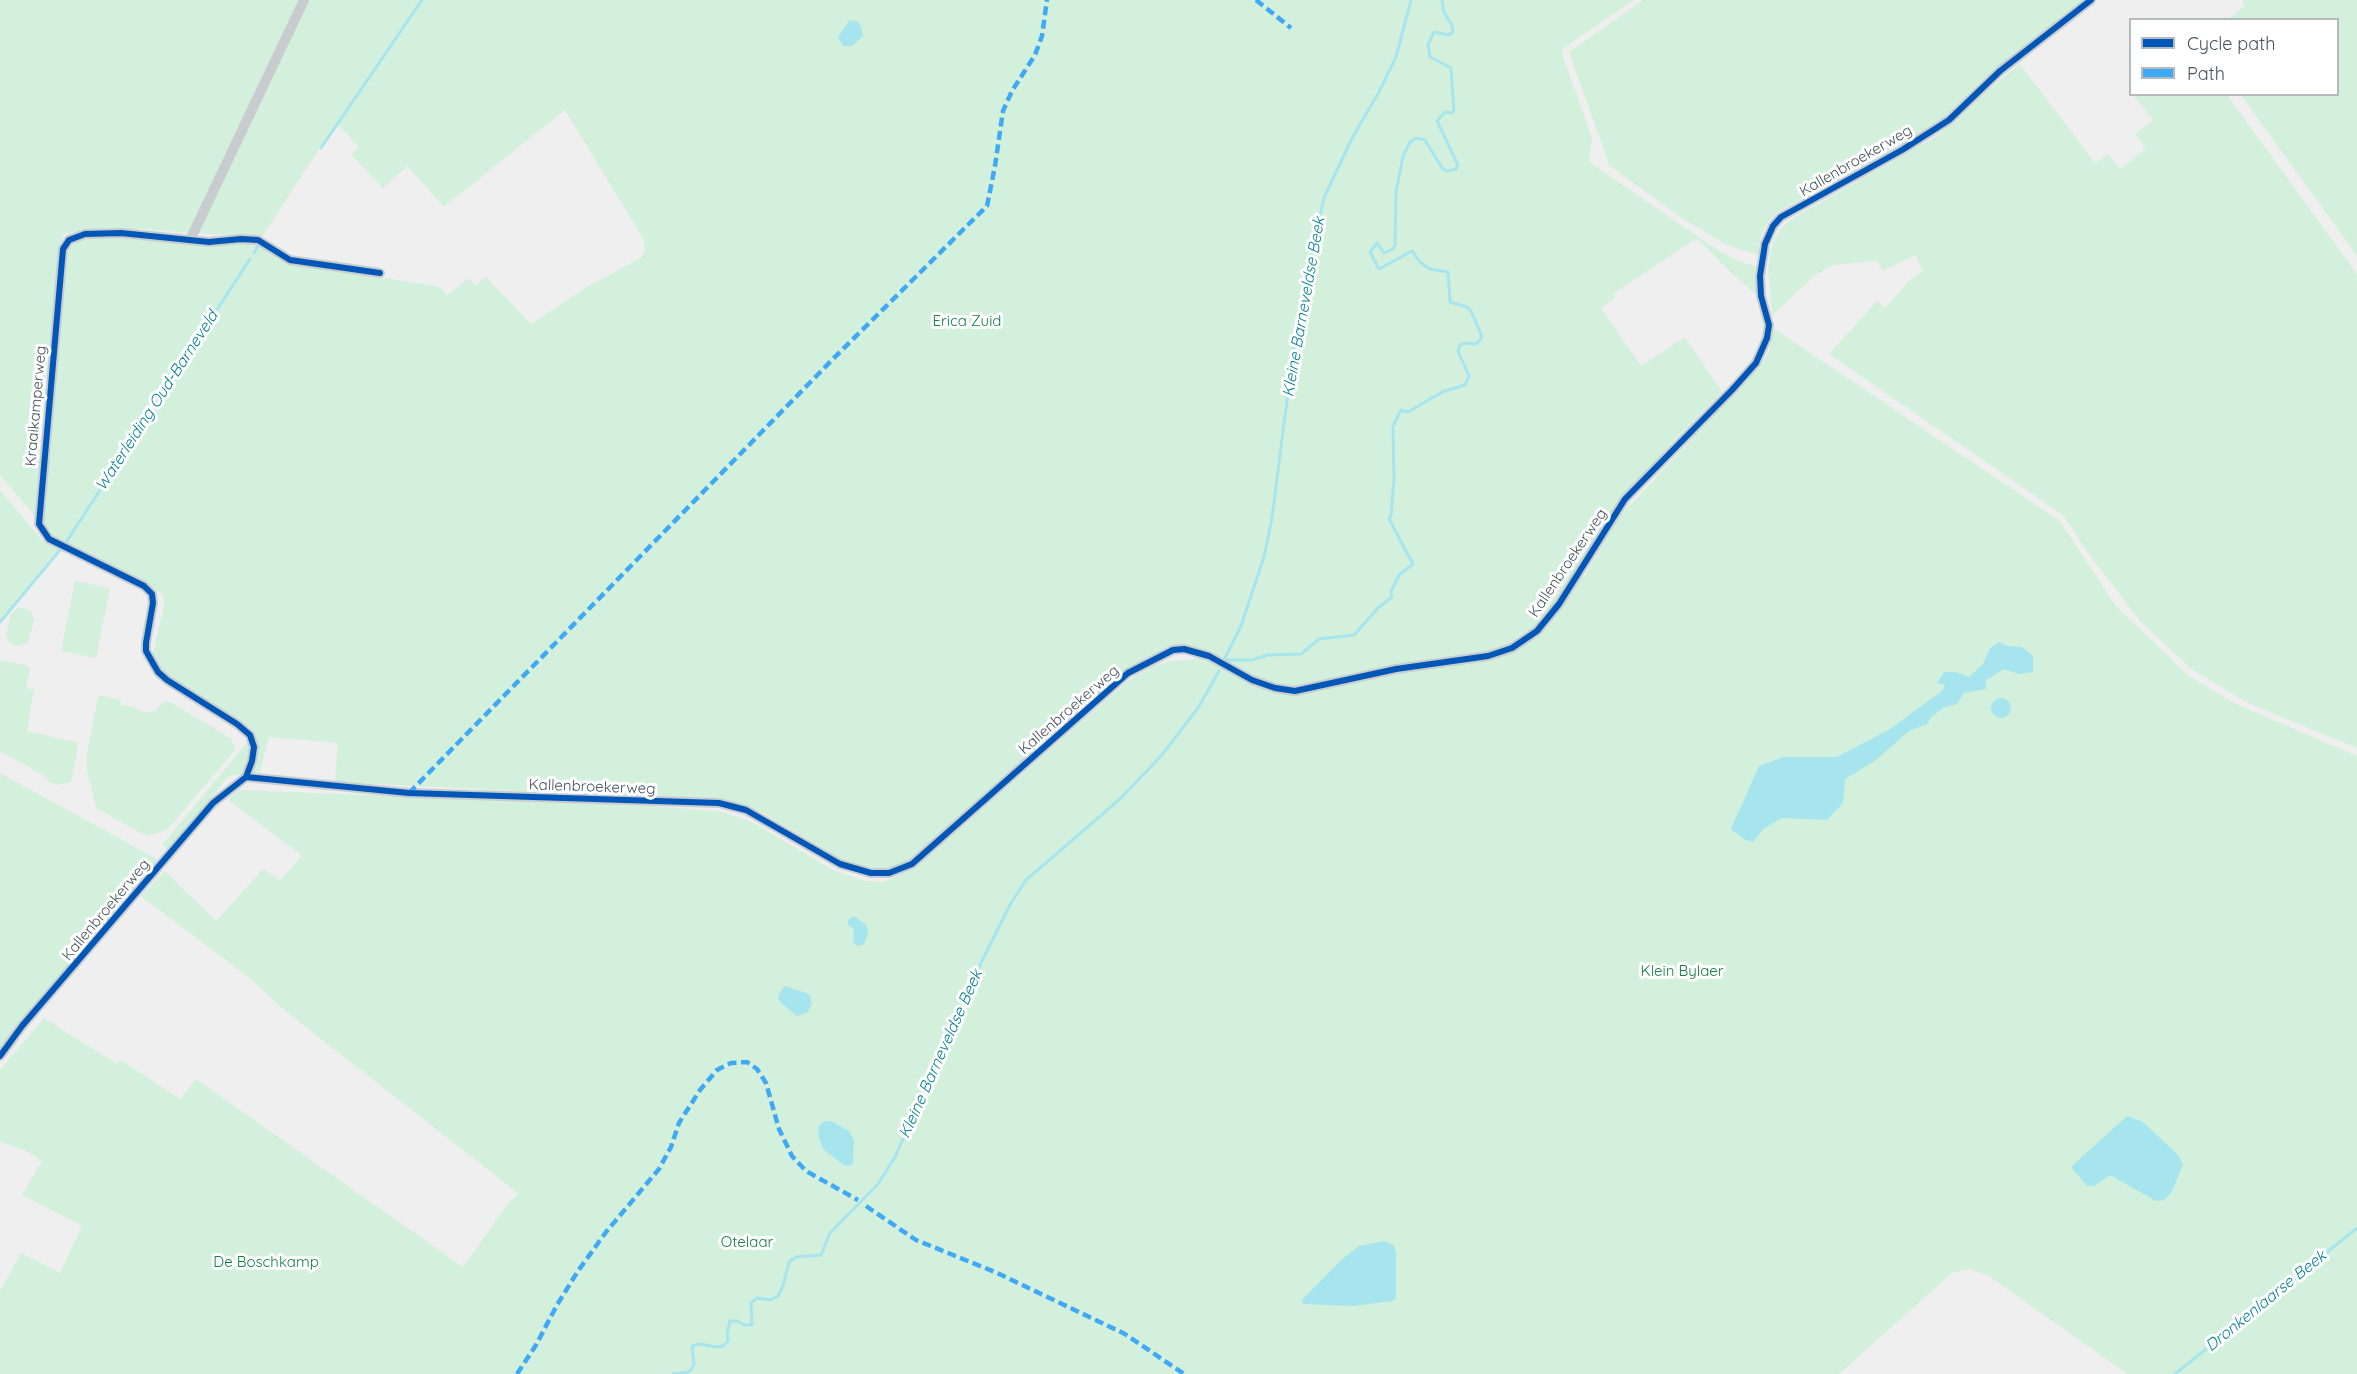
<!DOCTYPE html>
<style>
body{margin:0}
#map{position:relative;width:2357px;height:1374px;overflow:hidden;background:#f0efef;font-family:Quicksand,sans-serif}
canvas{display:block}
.legend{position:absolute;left:2129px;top:18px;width:210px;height:78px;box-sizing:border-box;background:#fff;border:2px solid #b5babe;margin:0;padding:8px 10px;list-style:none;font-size:18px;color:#46535c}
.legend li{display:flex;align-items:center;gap:12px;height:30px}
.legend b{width:30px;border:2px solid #b5babe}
</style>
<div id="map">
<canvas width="2357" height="1374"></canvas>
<ul class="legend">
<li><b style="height:8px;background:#0057b8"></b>Cycle path</li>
<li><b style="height:8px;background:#3fa9f5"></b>Path</li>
</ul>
</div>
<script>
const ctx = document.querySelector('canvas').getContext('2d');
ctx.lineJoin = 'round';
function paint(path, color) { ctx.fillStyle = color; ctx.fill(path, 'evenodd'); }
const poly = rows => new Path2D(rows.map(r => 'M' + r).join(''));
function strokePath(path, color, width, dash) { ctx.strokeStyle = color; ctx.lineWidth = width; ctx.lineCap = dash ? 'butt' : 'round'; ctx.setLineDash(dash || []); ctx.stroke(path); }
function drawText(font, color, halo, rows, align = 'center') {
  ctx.font = font + ' Quicksand,sans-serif'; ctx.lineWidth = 6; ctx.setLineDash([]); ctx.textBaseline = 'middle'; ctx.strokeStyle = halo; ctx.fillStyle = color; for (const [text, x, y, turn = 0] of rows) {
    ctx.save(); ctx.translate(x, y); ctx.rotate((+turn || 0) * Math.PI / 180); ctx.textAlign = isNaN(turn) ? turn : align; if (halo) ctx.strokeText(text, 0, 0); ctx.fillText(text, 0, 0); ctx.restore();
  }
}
const green = poly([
 [0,0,301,0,189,233,145,229,81,231,63,234,44,395,35,516,0,475],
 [307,0,1634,0,1561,50,1592,138,1589,162,1713,247,1736,260,1757,267,1759,297,1724,266,1697,238,1613,294,1615,298,1601,308,1641,366,1685,337,1722,392,1670,445,1609,514,1577,573,1584,577,1619,517,1759,367,1769,352,1773,328,2060,521,2115,605,2189,676,2234,703,2357,756,2357,1374,2127,1374,1989,1276,1970,1269,1952,1273,1839,1374,0,1374,0,1291,21,1253,60,1273,82,1226,22,1195,42,1161,26,1151,0,1142,0,1070,44,1018,117,1064,121,1060,180,1099,196,1079,463,1267,510,1201,519,1194,289,1014,247,976,141,896,165,871,216,921,263,869,280,880,302,856,228,800,239,790,649,806,718,811,752,822,833,870,865,881,883,882,914,869,1128,681,1151,667,1170,661,1195,659,1197,647,1177,647,1150,656,916,857,887,871,856,868,760,811,654,798,335,782,338,743,269,737,260,772,229,776,168,849,162,845,248,741,254,731,186,692,156,665,153,654,164,606,163,594,43,530,63,285,69,247,82,237,256,242,285,262,430,285,441,288,447,295,469,278,476,285,486,277,531,324,585,288,642,257,645,250,644,240,565,110,444,207,407,166,383,188,351,154,359,147,336,123,262,237,195,233],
 [1643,0,2084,0,1934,126,1868,164,1777,212,1767,224,1761,234,1758,255,1727,245,1683,219,1606,163,1608,161,1569,52],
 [2243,0,2357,0,2357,256,2241,95,2338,94,2338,20,2228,19,2244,7],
 [2020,64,2095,163,2108,154,2120,169,2146,148,2135,134,2153,120,2133,95,2227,95,2357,274,2357,748,2248,703,2190,668,2140,621,2086,550,2063,515,1829,354,1877,301,1885,308,1910,280,1923,271,1915,255,1883,271,1878,263,1874,261,1833,265,1815,275,1772,316,1768,270,1770,252,1775,237,1781,228,1793,218,1937,136,1987,90],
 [0,490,41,539,59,548,0,620],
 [75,581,110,588,96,658,61,651],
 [20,607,31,611,34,619,29,641,23,645,16,646,9,642,6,635,11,614],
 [0,660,28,666,30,669,26,688,34,690,27,731,76,742,78,747,71,782,58,785,51,783,43,775,0,751],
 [101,695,121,700,120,705,134,707,146,713,155,711,164,701,170,702,232,739,235,750,167,830,146,836,96,808,87,771,87,752,98,697],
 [0,773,159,860,0,1052]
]);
const water = poly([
 [854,20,860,24,863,36,852,46,843,46,838,37,849,21],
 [1999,642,2007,646,2022,647,2033,656,2033,672,2019,674,2004,669,1986,680,1986,689,1964,693,1957,704,1943,708,1931,717,1927,724,1909,731,1876,760,1845,779,1843,803,1827,820,1782,818,1763,829,1753,842,1744,839,1731,829,1759,766,1783,757,1837,757,1890,729,1942,691,1945,685,1937,683,1944,672,1955,672,1969,677,1983,664,1990,648],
 '1991 708a10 10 0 1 1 20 0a10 10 0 1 1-20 0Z',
 [854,916,867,926,868,933,864,944,858,946,853,942,854,929,848,925,848,920],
 [785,986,809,994,812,1003,808,1012,797,1016,781,1003,778,998,780,992],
 [2127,1116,2143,1122,2179,1156,2183,1165,2171,1193,2164,1200,2156,1201,2110,1175,2094,1186,2087,1186,2071,1167],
 [831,1121,849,1131,854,1140,853,1164,849,1166,844,1165,824,1150,819,1138,818,1128,822,1122],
 [1384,1241,1393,1245,1396,1251,1396,1298,1392,1301,1353,1306,1303,1304,1302,1300,1341,1260,1359,1246]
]);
const stream = poly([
 [1411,0,1396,57,1379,92,1352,138,1324,198,1297,322,1272,518,1264,557,1241,626,1224,660,1251,660,1268,655,1301,654,1319,639,1354,635,1378,608,1392,597,1391,592,1399,575,1413,564,1389,519,1391,515,1394,480,1393,426,1401,410,1408,412,1442,392,1465,385,1469,376,1458,351,1460,345,1465,343,1476,344,1481,339,1481,334,1471,311,1467,307,1450,302,1448,272,1430,269,1420,262,1412,251,1379,269,1370,252,1377,243,1384,253,1393,249,1395,245,1396,192,1403,156,1410,142,1416,138,1425,140,1442,168,1447,171,1456,169,1458,165,1437,121,1445,112,1452,113,1454,110,1451,68,1430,57,1428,45,1434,32,1449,35,1453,32,1452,25,1444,12,1442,0],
 [321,148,422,0],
 [254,253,258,246],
 [65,544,250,259],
 [0,622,60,550],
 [673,1374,689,1372,694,1365,692,1346,700,1344,717,1347,723,1346,728,1341,727,1333,730,1321,737,1321,744,1325,752,1325,751,1303,757,1298,770,1300,778,1296,783,1286,789,1262,796,1257,821,1255,830,1233,878,1184,895,1157,982,961,1011,903,1026,880,1120,799,1161,756,1198,708,1219,671],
 [2175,1374,2357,1228]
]);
const minor = poly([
 [190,240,304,0],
 [246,777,252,761,254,747,250,735,237,724,167,680,158,672,146,651,146,643,153,603,152,594,144,586,49,539,39,524,63,249,69,240,85,234,121,233,209,242,241,239,258,240,290,260,380,273],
 [0,1056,22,1026,213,803,246,777,409,793,719,803,746,810,840,864,871,873,889,873,912,864,1128,673,1173,650,1184,649,1209,656,1252,680,1275,688,1295,691,1396,669,1488,656,1512,648,1537,631,1559,604,1625,499,1732,390,1756,363,1767,338,1769,325,1761,296,1760,276,1765,244,1773,226,1781,217,1902,150,1949,120,2000,71,2091,0]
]);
const quiet = poly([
 [1256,0,1291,28],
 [409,793,832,360,987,206,995,166,1003,111,1012,91,1035,55,1042,36,1047,0],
 [866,1206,916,1240,995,1272,1125,1334,1184,1374],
 [517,1374,536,1345,557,1305,578,1271,606,1232,659,1169,671,1147,679,1123,700,1090,717,1070,731,1063,747,1062,757,1069,766,1083,779,1129,792,1156,806,1171,858,1200]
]);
const cycleway = poly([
 [246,777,252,761,254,747,250,735,237,724,167,680,158,672,146,651,146,643,153,603,152,594,144,586,49,539,39,524,63,249,69,240,85,234,121,233,209,242,241,239,258,240,290,260,380,273],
 [0,1056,22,1026,213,803,246,777,409,793,719,803,746,810,840,864,871,873,889,873,912,864,1128,673,1173,650,1184,649,1209,656,1252,680,1275,688,1295,691,1396,669,1488,656,1512,648,1537,631,1559,604,1625,499,1732,390,1756,363,1767,338,1769,325,1761,296,1760,276,1765,244,1773,226,1781,217,1902,150,1949,120,2000,71,2091,0]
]);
const streetNames = [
 ["Kallenbroekerweg",1856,161,-30],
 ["Kraaikamperweg",36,406,-85],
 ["Kallenbroekerweg",1568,563,-56],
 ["Kallenbroekerweg",1069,710,-41],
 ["Kallenbroekerweg",592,787,2],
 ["Kallenbroekerweg",106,910,-50]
];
const parkNames = [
 ["Erica Zuid",967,321],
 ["Klein Bylaer",1682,971],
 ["Otelaar",747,1242],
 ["De Boschkamp",266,1262]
];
const waterNames = [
 ["Kleine Barneveldse Beek",1304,307,-80],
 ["Waterleiding Oud-Barneveld",157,401,-57],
 ["Kleine Barneveldse Beek",941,1054,-66],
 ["Dronkenlaarse Beek",2266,1301,-39]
];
paint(green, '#d3f0dc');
paint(water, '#a6e4ee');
strokePath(stream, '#a6e4ee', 3);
strokePath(minor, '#c9ccce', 10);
strokePath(quiet, '#3fa9f5', 4.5, [9, 4.5]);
strokePath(cycleway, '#0057b8', 6);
drawText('15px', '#46535c', '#fff', streetNames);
drawText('15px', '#148043', '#fff', parkNames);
drawText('italic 16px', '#098196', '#fff', waterNames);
</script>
